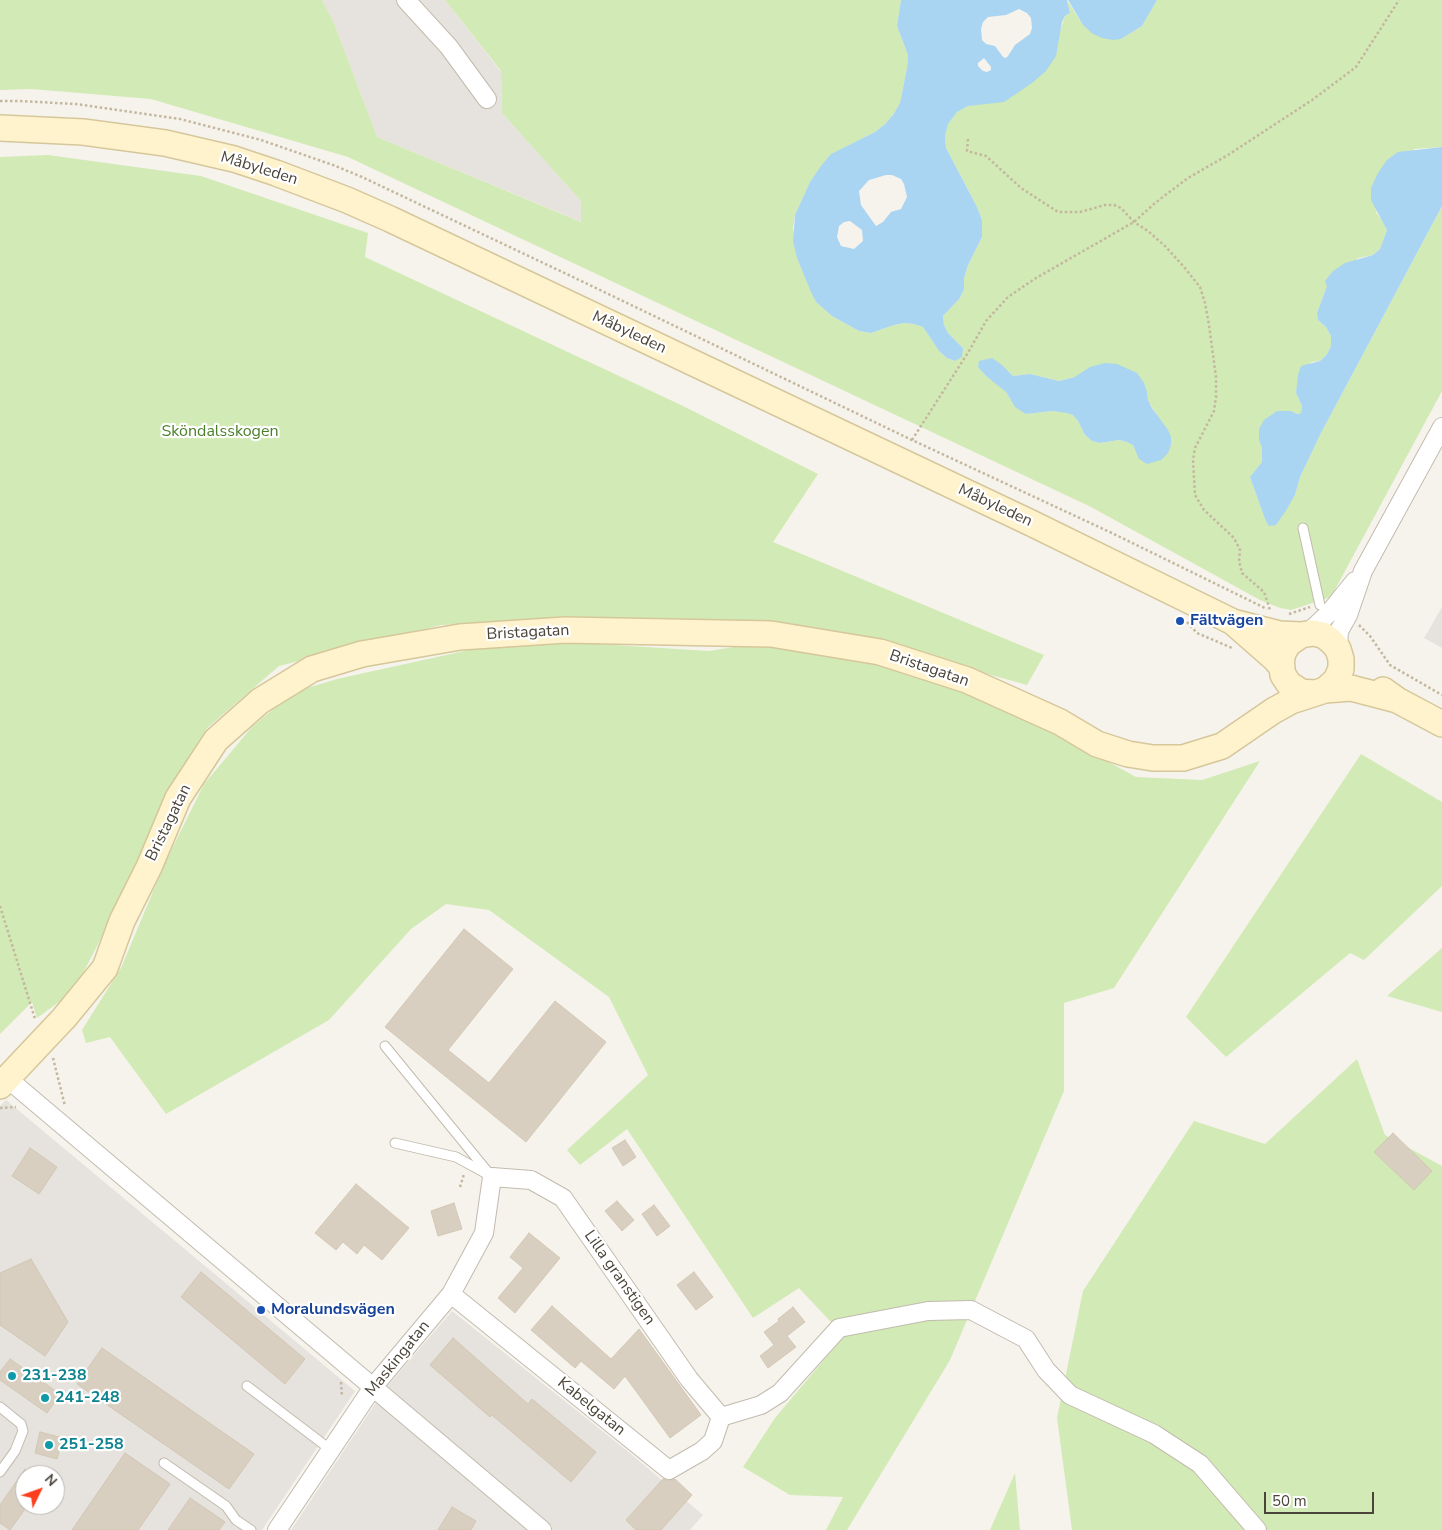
<!DOCTYPE html>
<meta charset="utf-8">
<style>
body{margin:0}
#map{position:relative;width:1442px;height:1530px;overflow:hidden;background:#f6f3ec;font-family:"Nunito Sans",sans-serif}
canvas{display:block}
.north{position:absolute;left:15px;top:1465px;width:50px;height:50px;box-sizing:border-box;background:#fff;border:1px solid #b7b4b0;border-radius:50%;rotate:48deg;font-size:14px;font-weight:700;line-height:20px;text-align:center;color:#4b4439}
.north::after{content:'';display:block;margin:auto;width:18px;height:22px;background:#fc3f1d;clip-path:polygon(50% 0,100% 100%,50% 72%,0 100%)}
.scale{position:absolute;left:1264px;top:1492px;width:110px;height:22px;box-sizing:border-box;border:2px solid #4b4439;border-top:0;padding-left:6px;font-size:15px;line-height:18px;white-space:nowrap;color:#4b4439;-webkit-text-stroke:4px #fff;paint-order:stroke}
</style>
<div id="map">
<canvas width="1442" height="1530"></canvas>
<div class="north">N</div>
<div class="scale">50 m</div>
</div>
<script>
const ctx = document.querySelector('canvas').getContext('2d');
ctx.lineJoin = 'round';
function paint(path, color) { ctx.fillStyle = color; ctx.fill(path, 'evenodd'); }
const poly = rows => new Path2D(rows.map(r => 'M' + r).join(''));
function strokePath(path, color, width, dash) { ctx.strokeStyle = color; ctx.lineWidth = width; ctx.lineCap = dash ? 'butt' : 'round'; ctx.setLineDash(dash || []); ctx.stroke(path); }
function drawText(font, color, halo, rows, align = 'center') {
  ctx.font = font + ' "Nunito Sans",sans-serif'; ctx.lineWidth = 4.5; ctx.setLineDash([]); ctx.textBaseline = 'middle'; ctx.strokeStyle = halo; ctx.fillStyle = color; for (const [text, x, y, turn = 0] of rows) {
    ctx.save(); ctx.translate(x, y); ctx.rotate((+turn || 0) * Math.PI / 180); ctx.textAlign = isNaN(turn) ? turn : align; if (halo) ctx.strokeText(text, 0, 0); ctx.fillText(text, 0, 0); ctx.restore();
  }
}
const industrial = poly([
 [322,0,445,0,501,72,502,113,581,201,582,222,377,137,334,23],
 [1442,607,1442,648,1424,638],
 [6,1100,355,1391,262,1530,0,1530,0,1106],
 [25,1475,55,1475,55,1505,25,1505],
 [452,1311,631,1454,703,1515,690,1530,291,1530,385,1389]
]);
const green = poly([
 [0,0,322,0,334,23,377,137,581,222,581,201,502,113,501,71,445,0,901,0,897,26,908,55,907,68,900,103,893,115,885,124,875,132,832,154,810,182,795,215,793,228,797,258,816,302,832,316,859,331,871,333,894,325,904,323,914,324,923,327,939,351,947,358,955,361,963,348,948,333,944,325,943,316,960,298,964,289,964,278,968,265,982,237,982,220,977,207,946,148,945,136,948,124,957,112,968,106,979,104,1060,31,1065,16,1070,13,1067,0,1083,25,1121,39,1142,26,1157,0,1442,0,1442,147,1414,149,1376,212,1384,223,1387,230,1380,249,1373,255,1358,258,1327,286,1317,313,1318,320,1326,327,1331,336,1331,346,1327,354,1320,361,1311,362,1297,386,1296,393,1302,406,1301,413,1297,414,1291,411,1259,440,1262,448,1262,462,1250,477,1265,519,1269,525,1276,525,1295,495,1300,477,1321,433,1442,206,1442,391,1331,597,1291,610,1280,608,1260,600,1091,507,348,157,151,99,31,89,0,90],
 [978,367,1008,371,1013,376,1030,374,1059,381,1075,377,1147,392,1148,400,1157,415,1140,459,1133,445,1127,442,1119,440,1100,443,1092,441,1085,435,1078,421,1073,415,1067,412,1052,411,1026,414,1010,399,1006,392,1000,386,986,376],
 [48,155,201,176,368,233,365,257,681,405,818,474,773,542,1044,655,1027,685,905,651,633,620,441,625,279,666,207,728,166,793,136,870,74,991,37,1018,32,1002,0,1034,0,157],
 [519,639,709,651,777,640,908,664,1032,720,1136,777,1202,780,1260,761,1114,988,1064,1003,1064,1091,950,1360,847,1530,826,1530,843,1497,790,1495,743,1467,775,1418,844,1336,799,1288,753,1318,627,1129,580,1165,567,1150,648,1075,609,997,489,910,446,904,411,929,329,1020,166,1114,110,1037,86,1043,82,1030,121,968,165,863,204,784,252,727,294,692,337,679],
 [1361,754,1442,802,1442,886,1364,960,1350,953,1226,1057,1186,1017],
 [1442,948,1442,1012,1387,996],
 [1357,1059,1385,1135,1442,1166,1442,1530,1072,1530,1057,1418,1083,1291,1194,1121,1265,1144],
 [1015,1473,1020,1530,990,1530]
]);
const water = poly([
 [901,0,1067,0,1070,13,1065,16,1062,22,1056,56,1046,71,1032,83,1004,102,968,106,957,112,948,124,945,136,946,148,977,207,982,220,982,237,968,265,964,278,964,289,960,298,943,316,944,325,948,333,963,348,962,357,955,361,947,358,939,351,923,327,914,324,904,323,894,325,871,333,859,331,832,316,816,302,811,292,797,258,793,241,795,215,810,182,821,166,831,154,875,132,885,124,893,115,900,103,907,68,908,55,897,26],
 [1019,9,1027,13,1031,18,1032,28,1030,34,1015,45,1008,56,1006,58,1003,57,995,46,986,44,982,40,981,29,983,22,988,17,1006,15],
 [984,58,991,67,991,70,987,72,983,71,978,66,978,63],
 [886,175,892,175,901,179,904,184,907,197,901,209,891,212,883,222,876,226,861,205,859,191,869,180],
 [850,221,862,230,863,241,854,249,841,246,837,237,839,226,844,222],
 [1068,0,1157,0,1142,26,1121,39,1113,40,1102,38,1093,34,1083,25],
 [1442,147,1442,206,1321,433,1300,477,1295,495,1285,512,1276,525,1269,526,1265,519,1250,477,1262,462,1262,448,1259,440,1259,429,1264,420,1277,411,1291,411,1297,414,1301,413,1302,406,1296,393,1298,375,1301,366,1320,361,1327,354,1331,346,1331,336,1326,327,1318,320,1317,313,1327,286,1325,281,1333,271,1345,263,1373,255,1380,249,1387,230,1371,200,1371,188,1378,173,1387,160,1398,152],
 [992,358,1002,365,1013,376,1030,374,1059,381,1075,377,1090,367,1105,363,1117,364,1137,373,1144,383,1147,392,1148,400,1152,408,1168,430,1171,437,1171,445,1168,453,1161,460,1147,464,1139,459,1133,445,1127,442,1119,440,1100,443,1092,441,1085,435,1078,421,1073,415,1067,413,1052,411,1026,414,1021,411,1015,407,1006,392,986,376,978,367,979,361]
]);
const building = poly([
 [464,929,513,969,448,1050,489,1083,555,1001,606,1042,526,1142,385,1027,464,929],
 [1393,1133,1432,1171,1414,1190,1374,1152,1393,1133],
 [625,1140,636,1157,623,1166,612,1148,625,1140],
 [30,1148,57,1167,39,1194,12,1176,30,1148],
 [356,1184,409,1228,382,1260,364,1245,357,1254,343,1242,336,1250,315,1233,356,1184],
 [617,1201,634,1220,622,1231,605,1211,617,1201],
 [454,1203,462,1229,438,1236,431,1211,454,1203],
 [654,1205,670,1226,657,1236,642,1214,654,1205],
 [529,1233,560,1258,515,1313,498,1298,523,1268,510,1257,529,1233],
 [31,1259,68,1322,45,1356,0,1325,0,1273,31,1259],
 [201,1272,305,1359,285,1384,181,1297,201,1272],
 [694,1272,713,1297,696,1310,677,1285,694,1272],
 [552,1306,611,1359,639,1329,701,1415,670,1438,625,1376,614,1389,581,1361,575,1368,531,1330,552,1306],
 [793,1307,805,1322,787,1336,796,1347,768,1368,760,1356,774,1345,764,1332,779,1321,778,1319,793,1307],
 [453,1338,528,1404,532,1399,596,1452,571,1482,492,1415,490,1417,430,1365,453,1338],
 [102,1348,254,1454,229,1489,77,1384,102,1348],
 [10,1359,60,1394,47,1413,0,1380,0,1372,10,1359],
 [40,1432,63,1438,57,1459,35,1453,40,1432],
 [125,1453,170,1484,138,1530,72,1530,125,1453],
 [25,1469,25,1509,10,1530,0,1523,0,1505,25,1469],
 [663,1479,669,1481,675,1479,692,1495,661,1530,636,1530,626,1520,663,1479],
 [190,1498,225,1522,219,1530,168,1530,190,1498],
 [452,1507,476,1521,471,1530,438,1530,452,1507]
]);
const path = poly([
 [0,101,19,101,76,104,180,119,261,140,333,165,362,177,575,278,912,440,1114,534,1267,609],
 [968,139,967,151,986,156,1021,188,1058,212,1080,212,1105,205,1114,205,1121,208,1134,222,1148,231,1166,247,1184,267,1200,287,1205,303,1209,325,1216,377,1216,397,1214,411,1195,448,1193,460,1195,495,1204,510,1234,538,1240,550,1239,561,1242,573,1264,592,1270,610],
 [912,440,969,351,986,321,1008,297,1036,278,1134,222,1155,203,1188,178,1228,155,1312,100,1356,67,1399,0],
 [1289,614,1310,607],
 [1187,622,1197,633,1232,648],
 [1359,625,1370,636,1390,665,1442,695],
 [0,906,35,1019],
 [53,1058,65,1106],
 [0,1108,16,1107],
 [460,1187,464,1174],
 [341,1382,342,1397]
]);
const lane = poly([
 [1303,528,1320,605],
 [385,1046,492,1177],
 [395,1143,456,1157,487,1174],
 [247,1386,331,1450],
 [0,1407,21,1424,23,1431,15,1451,0,1472],
 [164,1463,226,1506,236,1520,251,1530]
]);
const street = poly([
 [406,0,449,47,487,99],
 [1307,634,1330,612,1355,581],
 [1338,649,1339,631,1348,615,1363,571,1442,427],
 [8,1079,542,1530],
 [451,1294,669,1470,702,1451,713,1441,721,1417],
 [721,1417,761,1405,780,1393,839,1328,928,1311,971,1310,1026,1339,1046,1370,1070,1395,1154,1434,1200,1464,1257,1530],
 [277,1530,373,1387,451,1294,484,1233,492,1177,531,1180,563,1198,689,1379,721,1417]
]);
const secondary = poly([
 [0,128,83,132,165,143,234,159,276,173,347,200,390,219,1031,523,1233,622,1280,634,1301,635,1313,633,1323,635,1331,641,1338,649,1341,659,1341,669,1336,680,1325,690],
 [1234,623,1274,658,1282,667],
 [1301,635,1288,644,1283,653,1281,663,1283,675,1289,684,1301,692,1314,693],
 [1383,690,1397,700,1442,724],
 [0,1086,64,1018,105,968,122,921,149,867,178,798,216,740,260,701,312,669,362,654,460,637,565,630,771,634,880,652,967,680,1060,722,1097,744,1128,754,1153,758,1183,758,1222,746,1273,711,1291,701,1325,690,1351,688,1397,700]
]);
const markers = [
 [1180,621,5,"#1a4fb4"],
 [261,1310,5,"#1a4fb4"],
 [12,1376,5,"#0f9aa8"],
 [45,1398,5,"#0f9aa8"],
 [49,1445,5,"#0f9aa8"]
];
const streetNames = [
 ["Måbyleden",259,169,17],
 ["Måbyleden",629,333,25],
 ["Måbyleden",995,506,25],
 ["Bristagatan",528,633,-3],
 ["Bristagatan",929,669,19],
 ["Bristagatan",169,823,-64],
 ["Lilla granstigen",619,1278,55],
 ["Maskingatan",398,1359,-51],
 ["Kabelgatan",591,1407,39]
];
const parkNames = [
 ["Sköndalsskogen",220,432]
];
const transitNames = [
 ["Fältvägen",1190,621],
 ["Moralundsvägen",271,1310]
];
const cultureNames = [
 ["231-238",22,1376],
 ["241-248",55,1398],
 ["251-258",59,1445]
];
paint(industrial, '#e6e2dd');
paint(green, '#d2eab5');
paint(water, '#a9d4f2');
paint(building, '#d8cfc1');
strokePath(building, '#d3c7b4', 1);
strokePath(lane, '#c2bbae', 11);
strokePath(street, '#c2bbae', 20);
strokePath(secondary, '#d6c79b', 28);
strokePath(path, '#c4b79f', 2.5, [2.5, 2.5]);
strokePath(lane, '#fff', 9);
strokePath(street, '#fff', 18);
strokePath(secondary, '#fff3cd', 25);
for (const [x, y, r, color] of markers) { const dot = new Path2D(); dot.arc(x, y, r, 0, 2 * Math.PI); ctx.fillStyle = color; ctx.fill(dot); strokePath(dot, '#fff', 2); }
drawText('16px', '#4b4439', '#fff', streetNames);
drawText('16px', '#4a7f2a', '#fff', parkNames);
drawText('bold 16px', '#164399', '#fff', transitNames, 'left');
drawText('bold 16px', '#0d838f', '#fff', cultureNames, 'left');
</script>
